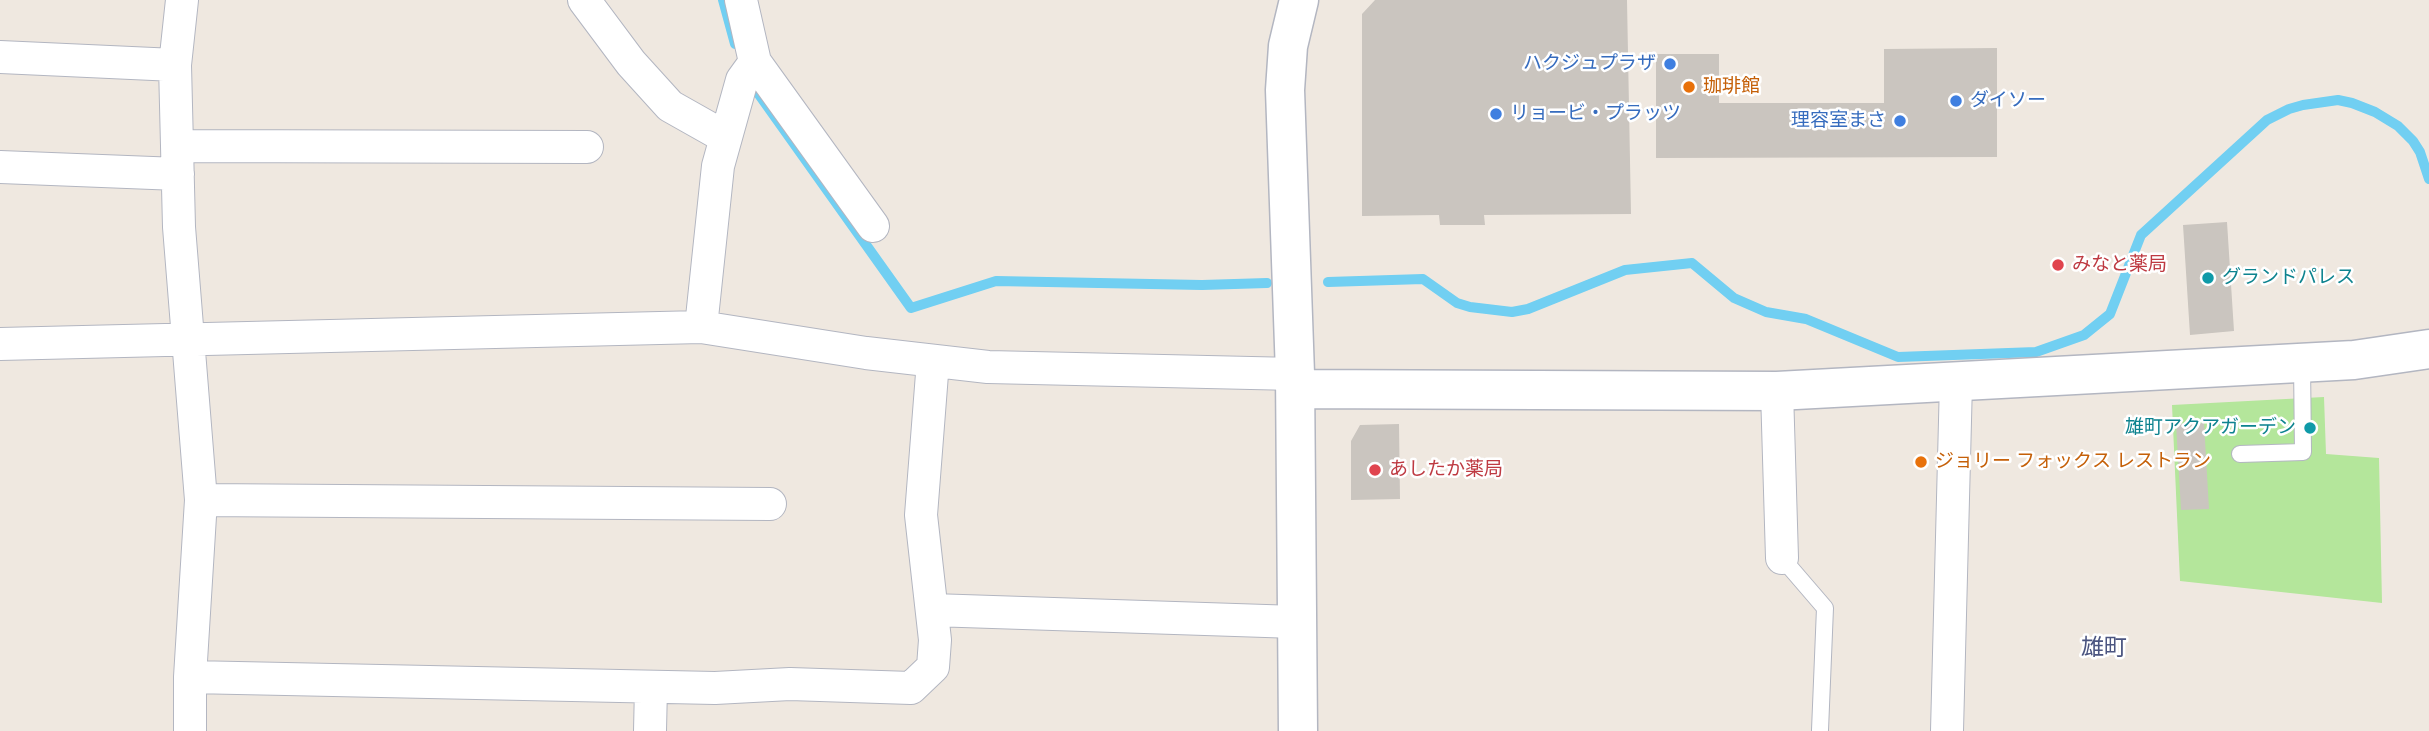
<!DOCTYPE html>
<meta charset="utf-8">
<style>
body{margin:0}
canvas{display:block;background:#efe8e0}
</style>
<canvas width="2429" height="731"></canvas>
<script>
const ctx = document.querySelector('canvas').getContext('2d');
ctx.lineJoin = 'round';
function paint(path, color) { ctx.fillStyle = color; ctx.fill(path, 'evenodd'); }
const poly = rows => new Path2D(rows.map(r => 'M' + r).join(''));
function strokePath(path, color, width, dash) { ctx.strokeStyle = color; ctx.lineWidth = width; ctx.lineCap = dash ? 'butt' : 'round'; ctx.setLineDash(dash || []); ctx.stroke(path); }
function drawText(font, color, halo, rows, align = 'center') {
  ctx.font = font + ' "Fira Sans","Noto Sans JP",sans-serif'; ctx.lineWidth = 5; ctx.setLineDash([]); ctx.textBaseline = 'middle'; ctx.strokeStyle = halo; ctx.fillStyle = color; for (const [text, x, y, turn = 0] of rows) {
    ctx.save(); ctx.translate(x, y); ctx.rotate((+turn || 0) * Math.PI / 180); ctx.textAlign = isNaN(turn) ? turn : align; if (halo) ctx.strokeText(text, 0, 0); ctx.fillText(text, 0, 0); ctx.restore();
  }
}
const green = poly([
 [2324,397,2326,454,2379,458,2382,603,2180,581,2172,405]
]);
const stream = poly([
 [723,0,735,44],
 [748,79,911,308,996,281,1202,285,1267,283],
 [1328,282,1423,279,1457,303,1470,307,1512,312,1528,309,1625,270,1692,263,1734,298,1766,312,1806,319,1898,357,2036,352,2084,335,2110,314,2141,235,2267,120,2289,109,2303,105,2338,100,2352,103,2375,112,2398,126,2413,141,2420,152,2429,179]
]);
const building = poly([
 [1375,0,1627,0,1631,214,1484,215,1485,225,1440,225,1439,215,1362,216,1362,14],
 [1997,48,1997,157,1656,158,1656,54,1719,54,1719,103,1884,103,1884,49],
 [2227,222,2234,331,2190,335,2183,225],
 [2204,423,2209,509,2181,510,2176,424],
 [1399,424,1400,499,1351,500,1351,441,1360,425]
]);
const service = poly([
 [2240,454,2303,452,2302,363],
 [1782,558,1825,608,1820,730]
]);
const minor = poly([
 [182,0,175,65,179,227,201,500,190,677,190,731],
 [584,0,631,63,670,106,725,137],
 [741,0,755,62,873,226],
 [0,57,175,65],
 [177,146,587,147],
 [0,167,178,174],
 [701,327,718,166,742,80,755,62],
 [0,344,701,327,866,353,988,367,1295,374],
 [1777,391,1782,558],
 [201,500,770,504],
 [932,610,1296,622],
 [190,677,715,688,790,684,911,688,933,667,935,640,921,515,933,361],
 [650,731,651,687],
 [1947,731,1956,382]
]);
const tertiary = poly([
 [1295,389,1777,391,2354,360,2429,349],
 [1298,731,1295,374,1285,90,1288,46,1299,0]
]);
const markers = [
 [1670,64,7,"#3f7fe0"],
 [1689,87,7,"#e8710a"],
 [1956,101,7,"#3f7fe0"],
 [1496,114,7,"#3f7fe0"],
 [1900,121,7,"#3f7fe0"],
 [2058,265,7,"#e0444e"],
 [2208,278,7,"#0f9aa8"],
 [2310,428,7,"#0f9aa8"],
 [1921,462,7,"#e8710a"],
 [1375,470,7,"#e0444e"]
];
const shopNames = [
 ["ハクジュプラザ",1656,64],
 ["ダイソー",1970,101,"left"],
 ["リョービ・プラッツ",1510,114,"left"],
 ["理容室まさ",1886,121]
];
const foodNames = [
 ["珈琲館",1703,87],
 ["ジョリー フォックス レストラン",1935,462]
];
const healthNames = [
 ["みなと薬局",2072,265],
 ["あしたか薬局",1389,470]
];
const cultureNames = [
 ["グランドパレス",2222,278],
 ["雄町アクアガーデン",2296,428,"right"]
];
const quarterNames = [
 ["雄町",2104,649]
];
paint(green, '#b4e69b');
strokePath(stream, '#71cff2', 10);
paint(building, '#cac5bf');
strokePath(service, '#b3b6c1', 18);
strokePath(minor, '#b3b6c1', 34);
strokePath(tertiary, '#b3b6c1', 41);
strokePath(service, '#fff', 16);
strokePath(minor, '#fff', 32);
strokePath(tertiary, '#fff', 38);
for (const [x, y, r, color] of markers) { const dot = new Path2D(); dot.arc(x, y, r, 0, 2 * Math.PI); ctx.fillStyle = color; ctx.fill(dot); strokePath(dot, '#fff', 2.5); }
drawText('19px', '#366cbe', '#fff', shopNames, 'right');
drawText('19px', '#c56008', '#fff', foodNames, 'left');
drawText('19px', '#be3a42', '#fff', healthNames, 'left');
drawText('19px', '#0d838f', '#fff', cultureNames, 'left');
drawText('23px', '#4b5580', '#fff', quarterNames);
</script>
